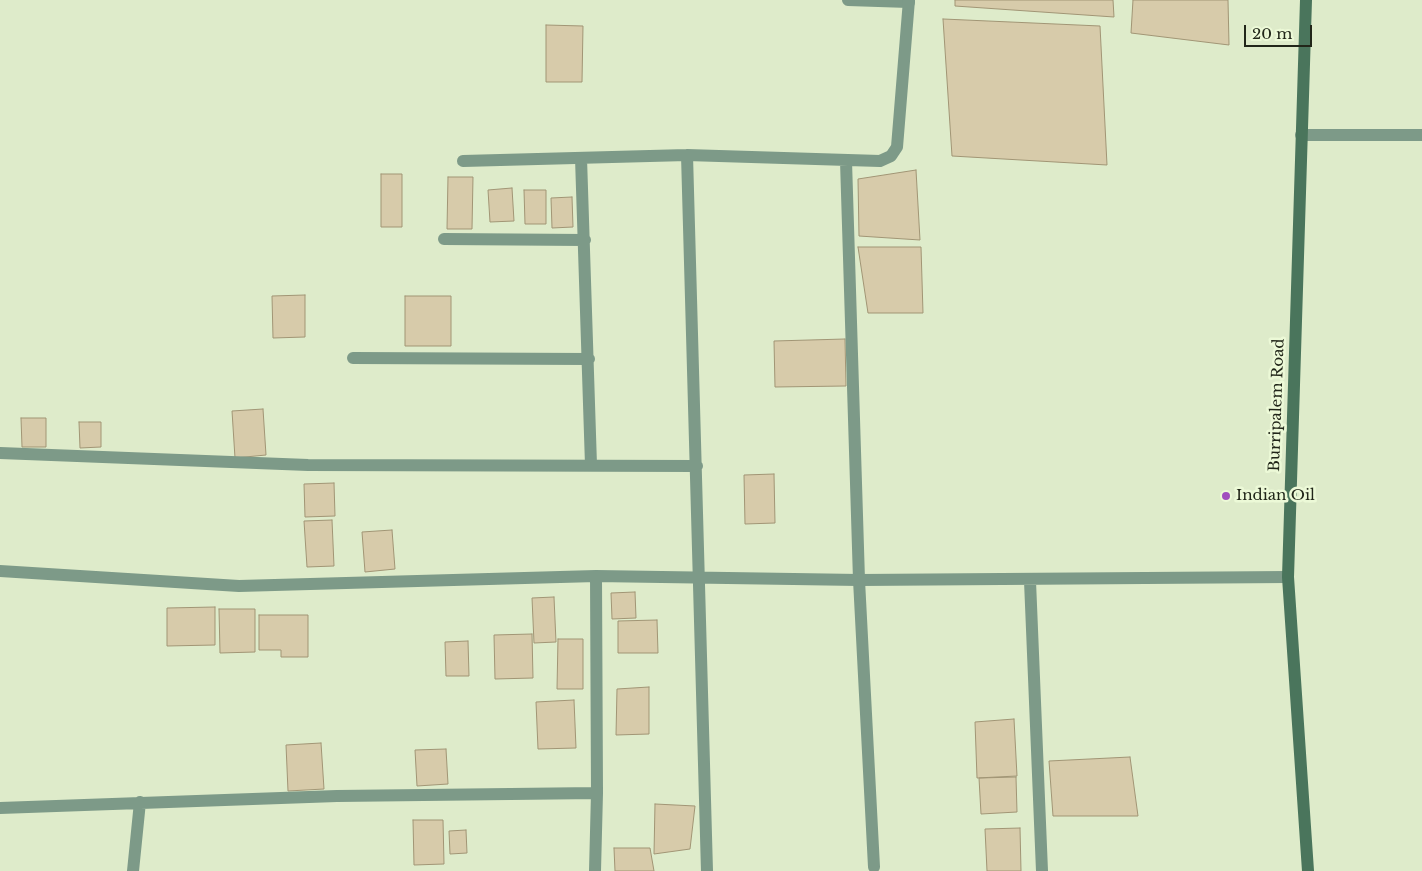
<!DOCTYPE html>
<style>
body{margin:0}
#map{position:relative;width:1422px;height:871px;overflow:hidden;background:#deebca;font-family:"Libre Baskerville",serif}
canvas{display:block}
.scale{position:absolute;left:1244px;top:25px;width:68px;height:22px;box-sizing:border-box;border:2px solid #212619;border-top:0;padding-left:6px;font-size:15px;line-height:18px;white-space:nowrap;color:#212619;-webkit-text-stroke:4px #ecf9d7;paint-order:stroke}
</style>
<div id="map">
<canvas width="1422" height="871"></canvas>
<div class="scale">20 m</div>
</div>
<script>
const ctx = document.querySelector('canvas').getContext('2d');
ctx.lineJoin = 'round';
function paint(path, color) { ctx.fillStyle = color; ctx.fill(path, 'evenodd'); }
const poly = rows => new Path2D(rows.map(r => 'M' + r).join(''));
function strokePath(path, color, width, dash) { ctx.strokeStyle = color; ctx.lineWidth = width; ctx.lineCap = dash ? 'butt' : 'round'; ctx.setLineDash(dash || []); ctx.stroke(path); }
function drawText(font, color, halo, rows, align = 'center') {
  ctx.font = font + ' "Libre Baskerville",serif'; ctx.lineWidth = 5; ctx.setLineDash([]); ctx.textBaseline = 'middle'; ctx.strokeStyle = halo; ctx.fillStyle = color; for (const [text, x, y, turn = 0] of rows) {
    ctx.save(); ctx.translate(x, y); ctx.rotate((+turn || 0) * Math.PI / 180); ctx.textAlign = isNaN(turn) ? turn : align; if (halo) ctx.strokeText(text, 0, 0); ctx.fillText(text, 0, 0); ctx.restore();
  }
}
const building = poly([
 [955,0,1113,0,1114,17,955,6,955,0],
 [1133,0,1228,0,1229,45,1131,33,1133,0],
 [943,19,1100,26,1107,165,952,156,943,19],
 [546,25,583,26,582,82,546,82,546,25],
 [916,170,920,240,859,236,858,179,916,170],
 [381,174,402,174,402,227,381,227,381,174],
 [448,177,473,177,472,229,447,229,448,177],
 [512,188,514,221,490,222,488,190,512,188],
 [524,190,546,190,546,224,525,224,524,190],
 [572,197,573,227,552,228,551,198,572,197],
 [858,247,921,247,923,313,868,313,858,247],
 [305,295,305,337,273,338,272,296,305,295],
 [405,296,451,296,451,346,405,346,405,296],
 [845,339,846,386,775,387,774,341,845,339],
 [263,409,266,455,235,458,232,411,263,409],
 [21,418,46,418,46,447,22,447,21,418],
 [79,422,101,422,101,447,80,448,79,422],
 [774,474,775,523,745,524,744,475,774,474],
 [334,483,335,516,305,517,304,484,334,483],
 [332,520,334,566,307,567,304,521,332,520],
 [392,530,395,569,365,572,362,532,392,530],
 [635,592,636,618,612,619,611,593,635,592],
 [554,597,556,642,534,643,532,598,554,597],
 [215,607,215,645,167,646,167,608,215,607],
 [219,609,255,609,255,652,220,653,219,609],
 [259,615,308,615,308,657,281,657,281,650,259,650,259,615],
 [657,620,658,653,618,653,618,621,657,620],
 [532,634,533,678,495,679,494,635,532,634],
 [558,639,583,639,583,689,557,689,558,639],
 [468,641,469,676,446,676,445,642,468,641],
 [649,687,649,734,616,735,617,689,649,687],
 [574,700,576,748,538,749,536,702,574,700],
 [1014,719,1017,776,977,778,975,722,1014,719],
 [321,743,324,789,288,791,286,745,321,743],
 [446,749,448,784,417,786,415,750,446,749],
 [1130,757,1138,816,1053,816,1049,761,1130,757],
 [1016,777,1017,812,981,814,979,778,1016,777],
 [655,804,695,806,690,849,654,854,655,804],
 [413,820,443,820,444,864,414,865,413,820],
 [1020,828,1021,871,987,871,985,829,1020,828],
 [466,830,467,853,450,854,449,831,466,830],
 [614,848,650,848,654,871,615,871,614,848]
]);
const service = poly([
 [848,0,909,2],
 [859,580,874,867]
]);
const minor = poly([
 [1301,135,1422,135],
 [687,155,707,871],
 [581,158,591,465],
 [463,161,687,155,880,161,891,156,897,147,909,0],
 [846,161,859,580],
 [444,239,585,240],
 [353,358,589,359],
 [0,453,308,465,697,466],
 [0,571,239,586,596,576,859,580,1288,577],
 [1030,581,1042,871],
 [0,808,337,796,597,793],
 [133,871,140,802],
 [595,871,597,793,596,576]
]);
const secondary = poly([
 [1306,0,1288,577,1308,871]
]);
const markers = [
 [1226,496,5,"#a14ebe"]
];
const streetNames = [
 ["Burripalem Road",1277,405,-88]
];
const poiNames = [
 ["Indian Oil",1236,496]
];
paint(building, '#d7cbaa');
strokePath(building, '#a19575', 1);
strokePath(service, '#7d9a88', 12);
strokePath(minor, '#7d9a88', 12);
strokePath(secondary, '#4a755c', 12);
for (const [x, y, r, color] of markers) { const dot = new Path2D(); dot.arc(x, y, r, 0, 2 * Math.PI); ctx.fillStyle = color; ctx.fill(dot); strokePath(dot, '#ecf9d7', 2); }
drawText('15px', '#212619', '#ecf9d7', streetNames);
drawText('15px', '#212619', '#ecf9d7', poiNames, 'left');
</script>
